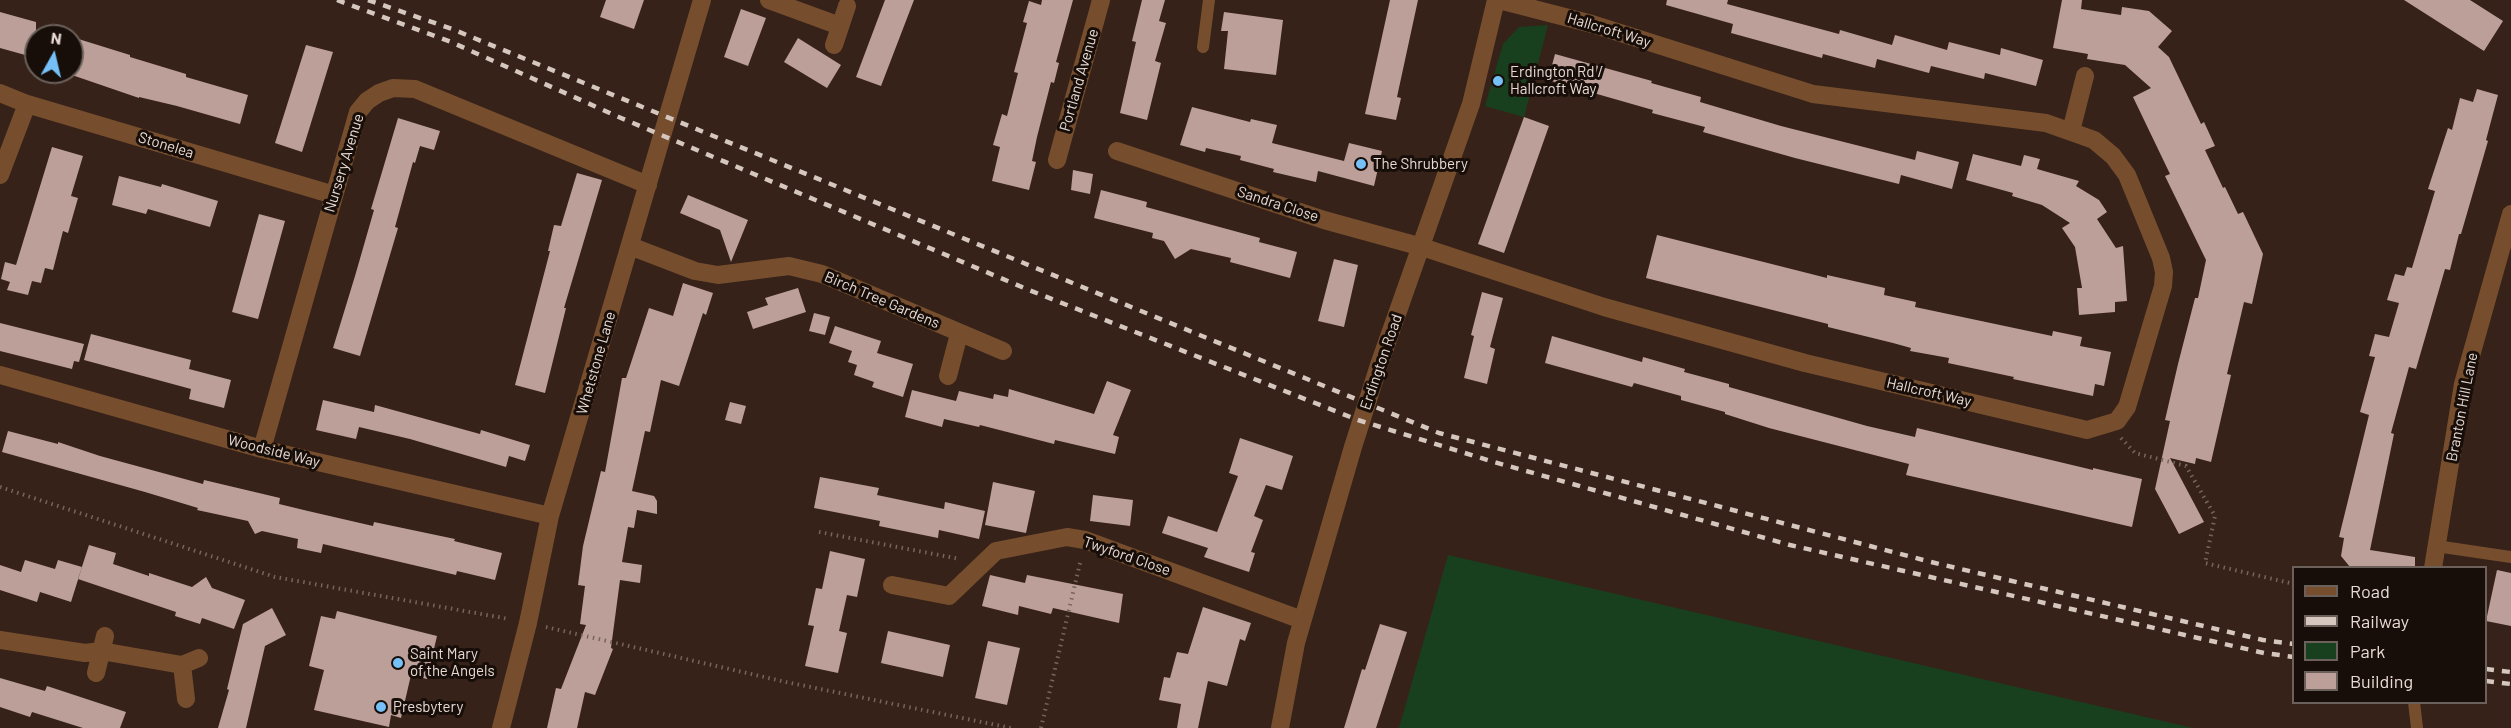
<!DOCTYPE html>
<style>
body{margin:0}
#map{position:relative;width:2511px;height:728px;overflow:hidden;background:#362218;font-family:Barlow,sans-serif}
canvas{display:block}
.legend{position:absolute;left:2292px;top:566px;width:195px;height:138px;box-sizing:border-box;background:#170e09;border:2px solid #6b605a;margin:0;padding:8px 10px;list-style:none;font-size:18px;color:#e9dbd4}
.legend li{display:flex;align-items:center;gap:12px;height:30px}
.legend b{width:30px;border:2px solid #6b605a}
.north{position:absolute;left:24px;top:24px;width:60px;height:60px;box-sizing:border-box;background:#170e09;border:2px solid #6b605a;border-radius:50%;rotate:8deg;font-size:16px;font-weight:700;line-height:24px;text-align:center;color:#e9dbd4}
.north::after{content:'';display:block;margin:auto;width:21px;height:27px;background:#75c0f6;clip-path:polygon(50% 0,100% 100%,50% 72%,0 100%)}
</style>
<div id="map">
<canvas width="2511" height="728"></canvas>
<ul class="legend">
<li><b style="height:8px;background:#764e2e"></b>Road</li>
<li><b style="height:8px;background:#d5c6be"></b>Railway</li>
<li><b style="height:16px;background:#19401e"></b>Park</li>
<li><b style="height:16px;background:#bd9f9a"></b>Building</li>
</ul>
<div class="north">N</div>
</div>
<script>
const ctx = document.querySelector('canvas').getContext('2d');
ctx.lineJoin = 'round';
function paint(path, color) { ctx.fillStyle = color; ctx.fill(path, 'evenodd'); }
const poly = rows => new Path2D(rows.map(r => 'M' + r).join(''));
function strokePath(path, color, width, dash) { ctx.strokeStyle = color; ctx.lineWidth = width; ctx.lineCap = dash ? 'butt' : 'round'; ctx.setLineDash(dash || []); ctx.stroke(path); }
function drawText(font, color, halo, rows, align = 'center') {
  ctx.font = font + ' Barlow,sans-serif'; ctx.lineWidth = 6; ctx.setLineDash([]); ctx.textBaseline = 'middle'; ctx.strokeStyle = halo; ctx.fillStyle = color; for (const [text, x, y, turn = 0] of rows) {
    ctx.save(); ctx.translate(x, y); ctx.rotate((+turn || 0) * Math.PI / 180); ctx.textAlign = isNaN(turn) ? turn : align; if (halo) ctx.strokeText(text, 0, 0); ctx.fillText(text, 0, 0); ctx.restore();
  }
}
const green = poly([
 [1548,25,1524,117,1485,106,1503,44,1519,27],
 [1448,555,2193,728,1399,728]
]);
const building = poly([
 [606,0,644,0,634,29,600,17],
 [885,0,914,0,881,86,856,77],
 [1042,0,1073,0,1056,62,1059,63,1054,83,1051,82,1037,137,1032,161,1036,162,1029,190,992,181,1000,147,993,145,1002,114,1007,116,1018,73,1014,72,1027,23,1023,22,1029,1,1041,5],
 [1142,0,1165,0,1159,21,1166,23,1155,61,1161,63,1147,120,1120,113,1136,42,1132,41],
 [1390,0,1418,0,1397,97,1401,98,1396,120,1365,114],
 [1667,0,1728,0,1727,4,1839,34,1840,30,1892,45,1895,35,1947,50,1949,42,2000,55,2001,48,2043,60,2036,86,1985,73,1984,79,1931,66,1929,73,1877,59,1875,68,1823,54,1822,58,1731,33,1733,24,1666,5],
 [2062,0,2082,0,2081,9,2121,15,2122,7,2149,11,2172,31,2158,47,2169,57,2201,124,2204,122,2215,146,2205,150,2223,188,2225,187,2238,214,2243,212,2263,254,2252,304,2244,302,2237,332,2227,374,2231,375,2211,462,2196,458,2195,464,2170,458,2204,522,2179,534,2155,489,2170,421,2165,420,2178,364,2195,298,2198,298,2206,260,2165,176,2170,174,2133,97,2151,88,2125,65,2087,59,2088,54,2053,48],
 [2404,0,2470,0,2503,21,2484,51],
 [741,9,766,18,748,66,724,57],
 [0,12,36,22,36,58,0,48],
 [1224,12,1283,20,1276,75,1224,69,1228,31,1221,31],
 [72,37,130,55,130,57,186,74,186,77,248,95,240,124,177,106,139,97,139,98,69,74,72,72],
 [798,38,841,65,827,88,784,62],
 [306,45,333,52,302,152,275,143],
 [1555,54,1652,81,1651,83,1701,97,1700,102,1781,126,1915,160,1917,151,1959,162,1952,189,1901,175,1899,184,1795,158,1703,132,1705,127,1652,113,1653,110,1548,80],
 [2477,89,2498,95,2486,140,2488,141,2461,234,2459,234,2450,270,2445,269,2416,369,2409,367,2391,433,2394,434,2370,550,2415,557,2415,567,2350,567,2341,556,2344,538,2339,537,2369,415,2360,412,2375,357,2369,356,2375,334,2389,337,2399,303,2387,300,2395,274,2404,276,2407,267,2412,268,2435,191,2428,189,2448,128,2452,130,2460,98,2473,102],
 [1192,107,1250,122,1251,119,1277,125,1272,143,1344,161,1349,143,1382,151,1374,186,1318,171,1316,182,1273,172,1274,169,1240,160,1241,156,1206,148,1205,152,1180,145],
 [1524,117,1549,126,1504,253,1478,244],
 [398,118,440,131,434,150,420,146,415,163,413,162,395,227,398,228,360,356,333,348,355,276,374,210,371,209],
 [52,147,83,156,71,196,78,198,68,233,63,231,53,270,45,268,41,283,32,281,28,295,7,290,10,282,1,279,5,262,16,265],
 [1973,154,2021,166,2024,155,2040,159,2037,169,2079,181,2076,186,2099,200,2107,212,2097,219,2116,248,2123,246,2127,301,2115,302,2115,312,2079,315,2077,288,2082,288,2075,247,2062,228,2070,223,2042,205,2012,196,2013,193,1966,180],
 [1073,170,1093,174,1090,194,1071,190],
 [577,173,602,180,564,308,566,308,545,393,515,385,550,251,548,251,554,225,561,226],
 [119,176,161,187,162,184,218,201,210,227,148,209,146,214,112,205],
 [1101,190,1147,202,1146,207,1260,238,1259,242,1297,252,1290,278,1230,262,1231,258,1191,249,1175,259,1164,241,1152,238,1153,233,1094,218],
 [688,195,748,220,731,262,720,230,680,213],
 [259,214,285,221,258,319,232,312],
 [1657,235,1827,278,1827,275,1885,288,1884,295,1916,302,1915,307,2052,336,2053,331,2082,337,2080,346,2111,352,2104,386,2095,384,2093,396,2013,379,2014,377,1948,363,1949,358,1910,351,1911,348,1893,343,1828,327,1828,324,1646,278],
 [1334,259,1358,265,1344,327,1318,321],
 [683,283,713,293,706,315,703,313,679,386,661,380,650,432,645,431,632,491,654,496,657,501,657,514,637,510,634,528,628,527,622,562,642,565,640,583,620,580,611,648,613,649,595,695,585,692,577,728,547,728,556,688,561,689,586,625,580,624,585,586,578,585,583,546,601,471,605,472,622,378,626,378,649,308,673,316],
 [798,288,806,312,753,329,747,312,768,305,765,298],
 [1482,292,1503,298,1490,347,1495,349,1487,384,1464,378,1474,336,1471,335],
 [814,313,830,317,825,335,809,331],
 [0,323,84,344,79,362,74,361,72,369,0,351],
 [835,326,881,341,877,353,913,364,903,397,872,387,874,382,854,375,857,365,848,362,852,351,829,343],
 [91,334,191,360,189,369,231,380,224,408,189,399,191,389,84,360],
 [1552,336,1642,362,1643,357,1685,369,1684,372,1729,384,1729,387,1867,426,1915,437,1917,428,2093,470,2093,468,2142,479,2132,527,1906,475,1909,464,1769,428,1725,414,1725,412,1681,400,1681,396,1634,383,1632,387,1545,363],
 [1107,381,1131,390,1113,435,1119,437,1115,454,1055,440,1054,444,980,425,979,427,944,419,942,427,905,417,912,390,956,401,959,391,993,399,994,394,1008,397,1009,389,1094,414],
 [323,400,374,412,375,405,480,434,481,430,530,445,525,461,509,456,506,467,410,439,359,427,356,439,316,430],
 [730,402,746,406,741,424,725,420],
 [8,431,58,444,58,442,100,456,203,484,204,480,280,498,279,504,308,511,373,526,374,522,455,539,454,541,502,553,495,580,457,571,456,575,323,544,321,553,297,548,298,539,262,531,255,534,248,521,197,510,198,508,145,492,2,452],
 [1240,438,1293,456,1282,490,1266,485,1254,516,1263,520,1251,552,1255,553,1249,572,1204,557,1208,548,1162,533,1168,516,1217,532,1238,476,1229,473],
 [820,477,879,488,877,495,944,509,945,502,985,511,979,539,939,530,938,538,879,526,880,521,814,508],
 [993,482,1035,491,1026,533,985,525],
 [1093,495,1133,500,1130,526,1090,521],
 [89,545,116,553,113,564,149,576,149,573,192,587,206,577,212,588,245,600,234,629,202,618,200,624,175,616,176,612,78,579],
 [830,551,865,559,857,597,847,595,839,631,847,633,838,673,805,666,814,626,808,625,816,588,822,589],
 [25,560,55,569,58,560,82,567,71,602,40,592,37,602,0,590,0,565,21,572],
 [2497,570,2511,573,2511,626,2486,621],
 [990,575,1025,583,1027,575,1123,594,1119,623,1053,608,1051,614,1019,606,1018,615,982,606],
 [1203,607,1251,623,1245,641,1240,639,1227,686,1208,681,1198,728,1177,728,1181,704,1159,700,1164,677,1170,678,1177,652,1188,654],
 [272,608,286,635,265,646,246,728,218,728,229,690,227,689,243,624],
 [337,611,437,636,427,679,411,675,401,718,391,715,389,727,314,710,324,670,309,666,321,616,335,619],
 [1380,624,1407,632,1376,728,1344,728,1362,669,1365,670],
 [888,631,950,645,943,677,881,663],
 [988,641,1020,648,1007,705,975,698],
 [0,678,45,691,47,686,126,712,120,728,83,728,32,712,30,717,0,707]
]);
const path = poly([
 [2121,438,2135,453,2186,466,2215,516,2205,563,2294,584],
 [0,487,275,577,509,619],
 [819,532,960,559],
 [546,627,786,682,1011,728],
 [1041,728,1081,559]
]);
const lane = poly([
 [1203,47,1209,0],
 [2436,546,2511,557],
 [2414,702,2417,728]
]);
const street = poly([
 [769,0,840,26],
 [834,45,847,6],
 [0,93,27,104,334,195],
 [2071,131,2085,76],
 [1117,151,1324,220,1422,247,1604,307,1805,363,2087,430,2117,421,2127,407,2163,286,2164,272,2161,258,2127,175,2113,156,2094,140,2046,123,1813,94,1592,24,1499,0],
 [1057,160,1101,0],
 [0,175,27,104],
 [630,246,695,271,718,275,789,266,822,274,1003,351],
 [0,375,262,449,550,516],
 [948,376,959,334],
 [262,449,358,112,367,101,379,93,393,88,415,89,648,185],
 [2433,568,2463,384,2511,214],
 [892,585,949,596,996,551,1067,537,1085,540,1302,620],
 [0,640,85,653,101,651,182,665,186,699],
 [182,665,199,658],
 [96,673,105,636],
 [501,728,528,623,550,516,702,0],
 [1280,728,1296,643,1353,447,1379,365,1471,104,1496,0]
]);
const rail = poly([
 [337,0,451,42,621,118,1029,290,1358,420,1494,462,1790,545,2264,653,2294,657],
 [368,0,452,29,1439,433,1931,562,2263,640,2294,644],
 [2486,669,2511,672],
 [2486,681,2511,684]
]);
const markers = [
 [1498,81,6,"#75c0f6"],
 [1361,164,6,"#75c0f6"],
 [398,663,6,"#75c0f6"],
 [381,707,6,"#75c0f6"]
];
const streetNames = [
 ["Hallcroft Way",1609,30,17],
 ["Portland Avenue",1079,80,-74],
 ["Stonelea",166,145,17],
 ["Nursery Avenue",344,163,-73],
 ["Sandra Close",1278,204,18],
 ["Birch Tree Gardens",882,300,23],
 ["Erdington Road",1381,362,-71],
 ["Whetstone Lane",596,363,-74],
 ["Hallcroft Way",1929,392,13],
 ["Branton Hill Lane",2462,407,-79],
 ["Woodside Way",274,451,14],
 ["Twyford Close",1127,556,19]
];
const poiNames = [
 ["Erdington Rd /",1510,72],
 ["Hallcroft Way",1510,89],
 ["The Shrubbery",1373,164],
 ["Saint Mary",410,654],
 ["of the Angels",410,671],
 ["Presbytery",393,707]
];
paint(green, '#19401e');
paint(building, '#bd9f9a');
strokePath(path, '#77655c', 4, [1.5, 4.5]);
strokePath(lane, '#764e2e', 12);
strokePath(street, '#764e2e', 18);
strokePath(rail, '#d5c6be', 4.5, [8, 8]);
for (const [x, y, r, color] of markers) { const dot = new Path2D(); dot.arc(x, y, r, 0, 2 * Math.PI); ctx.fillStyle = color; ctx.fill(dot); strokePath(dot, '#170e09', 2); }
drawText('15px', '#e9dbd4', '#170e09', streetNames);
drawText('15px', '#e9dbd4', '#170e09', poiNames, 'left');
</script>
